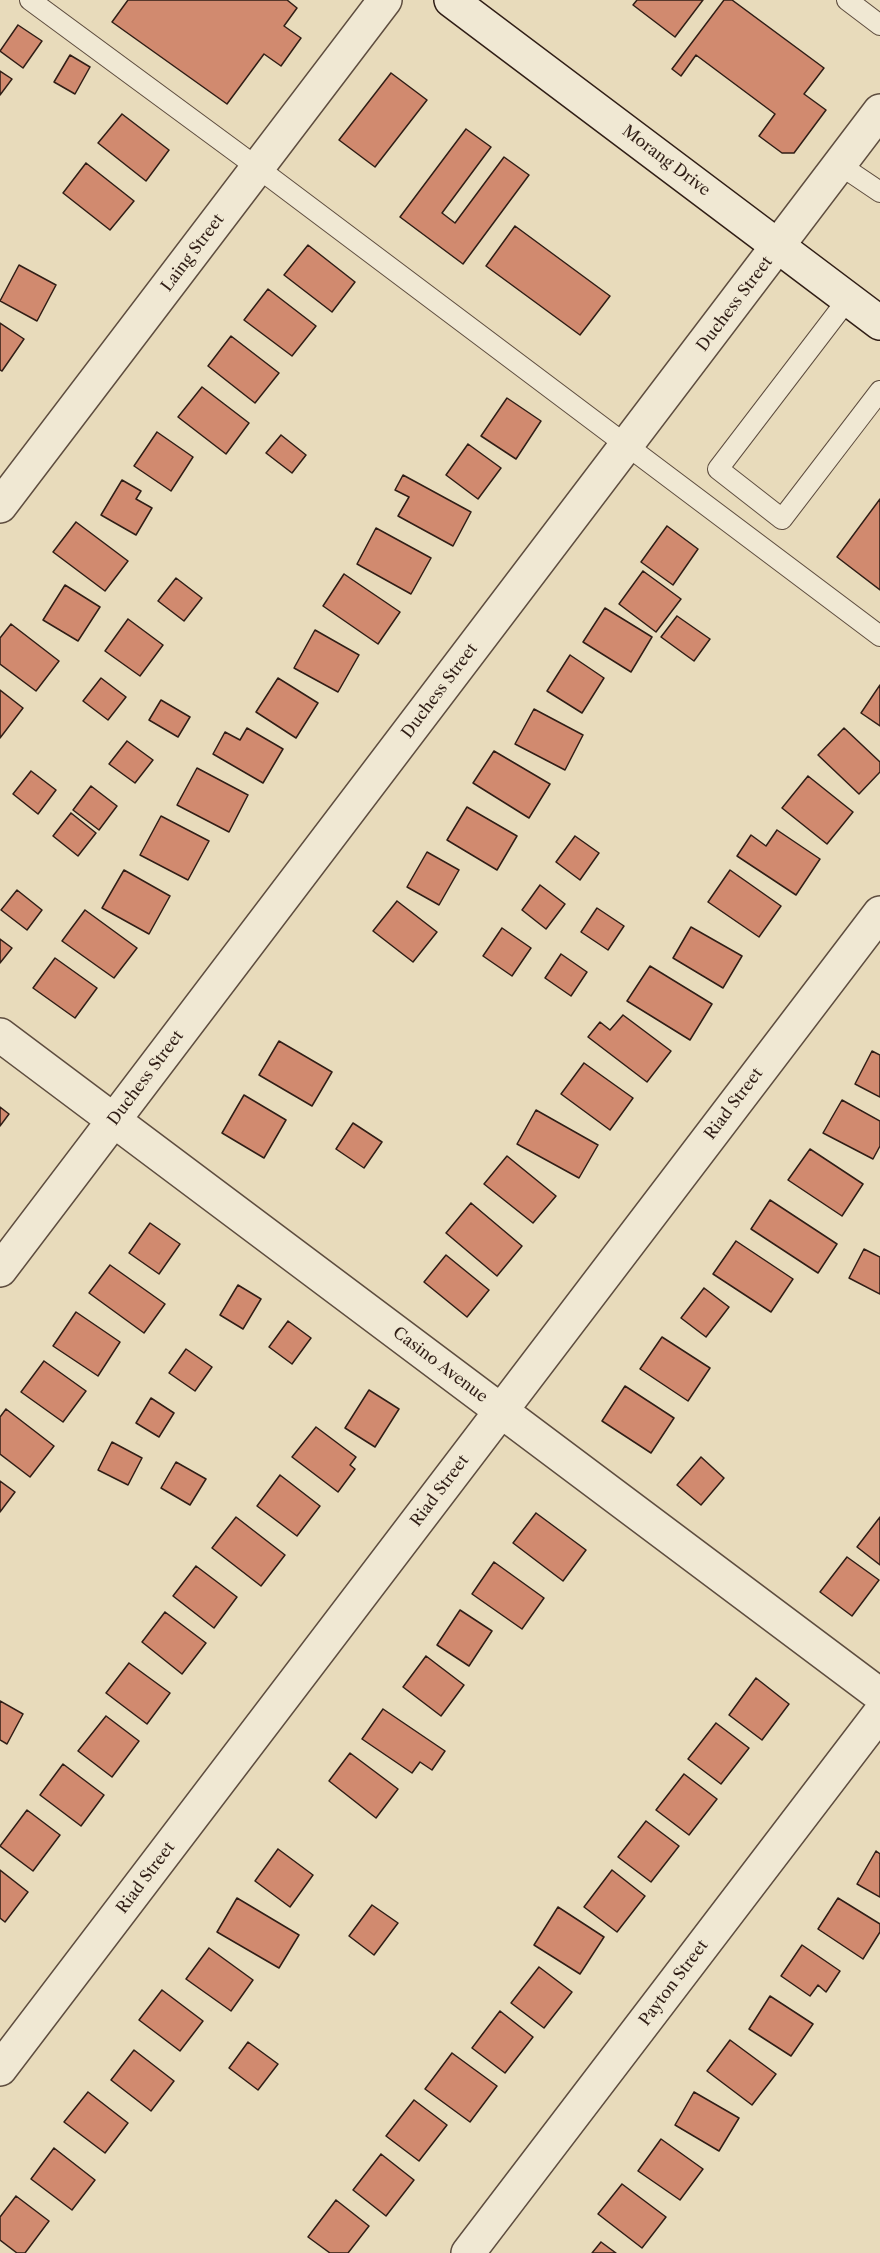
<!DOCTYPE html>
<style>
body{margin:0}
canvas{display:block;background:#e8dbbb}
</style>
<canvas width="880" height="2253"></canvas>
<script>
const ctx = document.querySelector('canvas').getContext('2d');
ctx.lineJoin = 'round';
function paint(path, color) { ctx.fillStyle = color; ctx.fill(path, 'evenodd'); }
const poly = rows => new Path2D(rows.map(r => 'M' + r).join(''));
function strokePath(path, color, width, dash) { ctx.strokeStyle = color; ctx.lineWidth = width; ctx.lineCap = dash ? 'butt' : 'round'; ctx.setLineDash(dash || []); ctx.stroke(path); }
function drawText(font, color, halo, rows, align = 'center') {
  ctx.font = font + ' "Libre Caslon Text",serif'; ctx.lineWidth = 5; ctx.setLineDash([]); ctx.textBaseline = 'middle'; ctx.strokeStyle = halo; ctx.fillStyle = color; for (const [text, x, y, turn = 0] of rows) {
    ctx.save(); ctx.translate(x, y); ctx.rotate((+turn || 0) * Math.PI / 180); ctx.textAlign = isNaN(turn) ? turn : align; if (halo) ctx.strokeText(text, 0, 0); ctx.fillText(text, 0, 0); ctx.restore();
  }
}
const building = poly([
 [128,0,287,0,297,8,284,26,301,38,281,66,264,54,227,104,112,22,128,0],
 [637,0,703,0,675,37,633,5,637,0],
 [724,0,732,0,824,68,804,94,826,110,794,153,782,153,759,136,775,114,696,55,681,76,672,69,724,0],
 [18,25,42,41,23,68,0,51,18,25],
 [70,55,90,67,75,94,54,82,70,55],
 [0,71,12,79,0,95,0,71],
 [391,73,427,100,375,167,339,140,391,73],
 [122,114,169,150,146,181,98,143,122,114],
 [466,129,491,147,442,213,455,223,504,157,529,175,463,264,400,217,466,129],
 [86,163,134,201,110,230,63,193,86,163],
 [515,226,610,296,580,335,486,266,515,226],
 [308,245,355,282,332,312,284,275,308,245],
 [19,265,56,285,37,321,0,301,19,265],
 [268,289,316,326,292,356,244,320,268,289],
 [0,323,24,339,2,371,0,370,0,323],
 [231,336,279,373,255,403,208,366,231,336],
 [202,387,249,423,226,454,178,417,202,387],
 [507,398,541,421,516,459,481,436,507,398],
 [157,432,193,457,171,491,134,466,157,432],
 [281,435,306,455,292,473,266,453,281,435],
 [468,444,501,468,478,499,446,475,468,444],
 [403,475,471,512,453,546,398,516,409,497,395,490,403,475],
 [122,480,141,491,136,499,152,508,136,535,101,515,122,480],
 [880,499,880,590,837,557,880,499],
 [76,522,128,561,105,591,53,552,76,522],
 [667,526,698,549,673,585,641,562,667,526],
 [376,528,431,558,411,594,357,564,376,528],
 [643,571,681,599,656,632,619,604,643,571],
 [344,574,400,612,378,644,323,606,344,574],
 [176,578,202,598,184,621,158,601,176,578],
 [65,585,100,607,78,641,43,620,65,585],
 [605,608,652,637,631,672,583,642,605,608],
 [677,616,710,639,694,661,661,637,677,616],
 [128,619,163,645,140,676,105,651,128,619],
 [11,624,59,661,36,691,0,664,0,638,11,624],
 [315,630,359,655,338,692,294,668,315,630],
 [570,655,604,678,582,713,547,691,570,655],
 [101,678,126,697,108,720,83,701,101,678],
 [278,678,318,703,296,738,256,712,278,678],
 [880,685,880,726,861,713,880,685],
 [0,690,23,708,0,738,0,690],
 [161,700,190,717,178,737,149,720,161,700],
 [534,709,583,735,565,770,515,744,534,709],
 [247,728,283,749,263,783,213,754,225,732,240,740,247,728],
 [844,728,880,762,880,772,859,794,818,755,844,728],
 [127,741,153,760,135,783,109,764,127,741],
 [494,751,550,784,529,818,473,783,494,751],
 [197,768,248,795,229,832,177,805,197,768],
 [31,771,56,790,38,814,13,794,31,771],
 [808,776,853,812,827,844,782,808,808,776],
 [91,786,117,806,99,830,73,810,91,786],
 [467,807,517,836,497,870,447,840,467,807],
 [71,813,96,833,78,856,53,836,71,813],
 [161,816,209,841,188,880,140,855,161,816],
 [777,830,820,859,796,895,737,856,751,835,766,846,777,830],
 [575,836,599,853,580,880,556,862,575,836],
 [427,852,459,870,439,905,407,887,427,852],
 [124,870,170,896,149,934,102,908,124,870],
 [730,870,781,906,759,937,708,902,730,870],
 [540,885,565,904,546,929,522,910,540,885],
 [17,890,42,910,27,930,1,910,17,890],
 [397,901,437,932,413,962,373,931,397,901],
 [597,908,624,926,608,950,581,932,597,908],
 [85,910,137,948,114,978,62,941,85,910],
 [691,927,742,956,723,988,673,958,691,927],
 [502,928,531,948,512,976,483,956,502,928],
 [0,939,12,948,0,963,0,939],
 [561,954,587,972,571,996,545,978,561,954],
 [55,958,97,988,75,1018,33,988,55,958],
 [650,966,712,1004,690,1040,627,1001,650,966],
 [623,1015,671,1051,647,1082,588,1037,600,1022,610,1030,623,1015],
 [279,1041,332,1072,312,1106,259,1075,279,1041],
 [872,1051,880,1055,880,1097,855,1084,872,1051],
 [584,1063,633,1098,610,1130,561,1094,584,1063],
 [244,1095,286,1120,264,1158,222,1133,244,1095],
 [842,1100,880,1121,880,1146,873,1159,823,1133,842,1100],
 [0,1107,9,1114,0,1126,0,1107],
 [536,1110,598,1145,579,1178,517,1144,536,1110],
 [353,1123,382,1142,364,1168,336,1149,353,1123],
 [810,1149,863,1184,842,1216,788,1180,810,1149],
 [507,1156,556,1196,533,1223,484,1184,507,1156],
 [770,1200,837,1244,818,1273,751,1229,770,1200],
 [471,1203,522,1246,497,1276,446,1233,471,1203],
 [150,1223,180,1244,159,1274,129,1253,150,1223],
 [736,1241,793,1279,771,1312,713,1274,736,1241],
 [864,1249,880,1257,880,1294,849,1278,864,1249],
 [446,1255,489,1290,467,1317,424,1282,446,1255],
 [110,1265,165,1304,144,1333,89,1293,110,1265],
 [238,1285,261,1299,243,1329,220,1315,238,1285],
 [704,1288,729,1307,706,1337,681,1318,704,1288],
 [76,1312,120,1342,98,1376,53,1346,76,1312],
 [288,1321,311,1338,292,1364,269,1347,288,1321],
 [662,1337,710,1368,688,1401,640,1369,662,1337],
 [186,1349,212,1367,195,1391,169,1373,186,1349],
 [44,1361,86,1391,63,1422,21,1392,44,1361],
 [625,1386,674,1418,651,1453,602,1421,625,1386],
 [369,1390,399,1409,375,1447,345,1428,369,1390],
 [151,1398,174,1413,159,1437,136,1423,151,1398],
 [6,1409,54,1446,30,1477,0,1454,0,1417,6,1409],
 [316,1427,356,1457,350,1465,355,1469,338,1492,292,1457,316,1427],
 [112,1442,142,1458,128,1485,98,1470,112,1442],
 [701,1457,724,1478,701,1505,677,1485,701,1457],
 [176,1462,206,1479,190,1505,161,1488,176,1462],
 [280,1475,320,1506,297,1536,257,1506,280,1475],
 [0,1481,15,1492,0,1512,0,1481],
 [536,1513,586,1550,563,1581,513,1543,536,1513],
 [236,1517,285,1555,261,1586,212,1548,236,1517],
 [880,1517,880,1565,857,1547,880,1517],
 [847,1557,879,1580,852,1616,820,1592,847,1557],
 [494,1562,544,1598,522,1629,472,1594,494,1562],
 [196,1566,237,1597,214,1628,173,1596,196,1566],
 [460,1610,492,1631,469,1666,437,1645,460,1610],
 [165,1612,206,1643,182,1674,142,1642,165,1612],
 [426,1656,464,1685,441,1716,403,1687,426,1656],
 [129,1663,170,1693,147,1724,106,1693,129,1663],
 [756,1678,789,1704,762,1740,729,1715,756,1678],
 [0,1701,23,1714,7,1744,0,1740,0,1701],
 [383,1709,445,1751,432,1770,420,1762,412,1773,362,1739,383,1709],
 [106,1716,139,1741,112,1777,78,1751,106,1716],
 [716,1723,749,1748,721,1784,688,1759,716,1723],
 [350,1753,398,1789,376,1818,329,1781,350,1753],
 [63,1764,104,1795,81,1826,40,1795,63,1764],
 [684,1774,717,1799,689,1835,656,1810,684,1774],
 [27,1810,60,1835,33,1871,0,1846,27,1810],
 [646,1821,679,1846,651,1882,618,1857,646,1821],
 [278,1849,313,1875,290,1907,255,1881,278,1849],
 [876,1851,880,1854,880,1897,857,1884,876,1851],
 [0,1870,28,1892,5,1922,0,1918,0,1870],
 [612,1870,645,1896,617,1932,584,1907,612,1870],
 [237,1898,299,1935,279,1968,217,1932,237,1898],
 [838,1898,880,1924,880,1932,863,1959,818,1929,838,1898],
 [372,1905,398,1923,374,1955,349,1936,372,1905],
 [558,1907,604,1937,580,1974,534,1945,558,1907],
 [802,1945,840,1971,826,1992,818,1985,810,1996,781,1976,802,1945],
 [209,1948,253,1980,231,2011,186,1979,209,1948],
 [539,1967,572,1992,544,2028,511,2003,539,1967],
 [162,1990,203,2021,180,2051,139,2020,162,1990],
 [770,1996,813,2024,791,2056,749,2029,770,1996],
 [500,2011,533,2037,505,2073,472,2048,500,2011],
 [730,2040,776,2074,752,2105,707,2071,730,2040],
 [248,2042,278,2064,258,2090,229,2068,248,2042],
 [134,2050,174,2081,151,2111,111,2080,134,2050],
 [452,2053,497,2086,470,2122,425,2089,452,2053],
 [88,2092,128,2123,105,2153,64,2122,88,2092],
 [694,2092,739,2118,719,2151,675,2125,694,2092],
 [414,2100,447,2125,419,2161,386,2136,414,2100],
 [661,2139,703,2169,680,2200,638,2171,661,2139],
 [54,2148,95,2180,72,2210,31,2179,54,2148],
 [381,2154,414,2180,386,2216,353,2190,381,2154],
 [622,2184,666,2217,642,2248,598,2214,622,2184],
 [16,2196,49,2221,25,2253,17,2253,0,2240,0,2217,16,2196],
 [336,2200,369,2226,348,2253,330,2253,308,2237,336,2200],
 [601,2242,616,2253,592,2253,601,2242]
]);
const lane = poly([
 [30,0,258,168,880,636],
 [847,0,880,25],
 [840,165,880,192],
 [848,299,718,469,782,519,880,391]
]);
const street = poly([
 [0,506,385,0],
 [0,1035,880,1695],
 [0,1270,880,111],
 [0,2069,880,913],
 [468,2253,880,1713]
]);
const secondary = poly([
 [451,0,880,323]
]);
const streetNames = [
 ["Morang Drive",666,161,37],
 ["Laing Street",193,253,-53],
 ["Duchess Street",735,304,-53],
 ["Duchess Street",440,691,-53],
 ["Duchess Street",146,1078,-53],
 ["Riad Street",734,1104,-53],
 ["Casino Avenue",440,1365,37],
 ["Riad Street",440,1491,-53],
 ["Riad Street",146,1878,-53],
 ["Payton Street",674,1983,-53]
];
paint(building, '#d18a6f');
strokePath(building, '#301e16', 1.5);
strokePath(lane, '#5e4d3f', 22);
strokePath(street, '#5e4d3f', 36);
strokePath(secondary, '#301e16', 36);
strokePath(lane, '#f0e8d3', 20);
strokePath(street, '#f0e8d3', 33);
strokePath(secondary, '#f0e8d3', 33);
drawText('16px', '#301e16', '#f0e8d3', streetNames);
</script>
